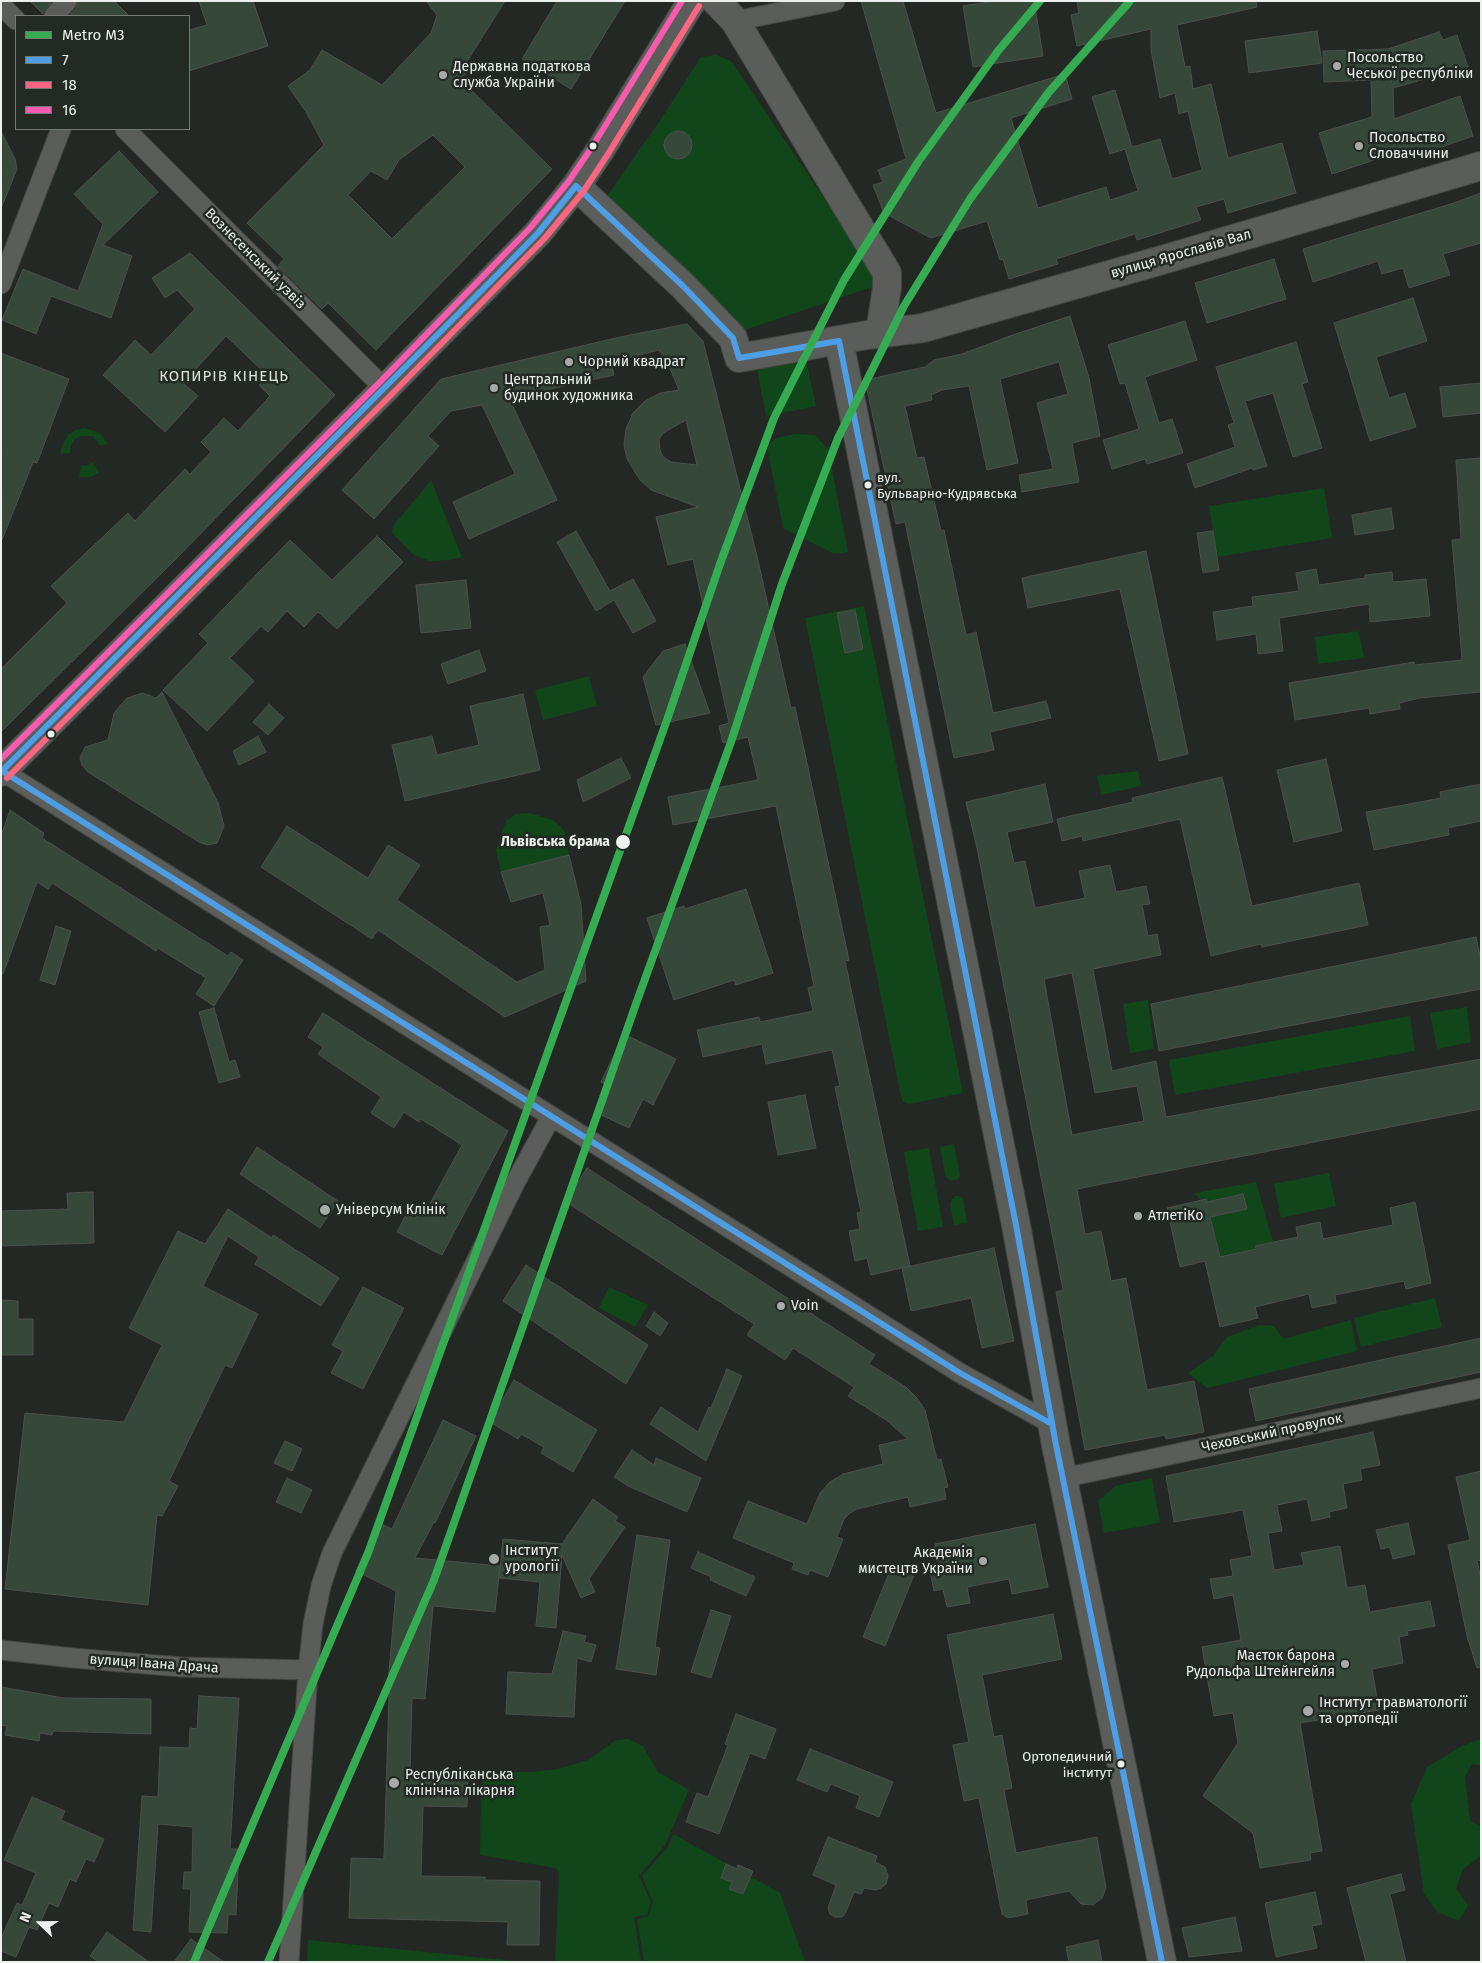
<!DOCTYPE html>
<meta charset="utf-8">
<style>
body{margin:0}
#map{position:relative;width:1482px;height:1963px;overflow:hidden;background:#242824;font-family:"Fira Sans",sans-serif}
canvas{display:block}
.frame{position:absolute;inset:0;border:2px solid #edf1ed;pointer-events:none}
.legend{position:absolute;left:15px;top:15px;width:175px;height:115px;box-sizing:border-box;background:#232923;border:1px solid #747974;margin:0;padding:6px 9px;list-style:none;font-size:15px;color:#edf1ed}
.legend li{display:flex;align-items:center;gap:10px;height:25px}
.legend b{width:25px;border:1px solid #747974}
.north{position:absolute;left:15px;top:1898px;width:50px;height:50px;-webkit-text-stroke:4px #232923;paint-order:stroke;rotate:292deg;font-size:14px;font-weight:700;line-height:20px;text-align:center;color:#edf1ed}
.north::after{content:'';display:block;margin:auto;width:18px;height:22px;background:#edf1ed;clip-path:polygon(50% 0,100% 100%,50% 72%,0 100%)}
</style>
<div id="map">
<canvas width="1482" height="1963"></canvas>
<div class="frame"></div>
<ul class="legend">
<li><b style="height:6px;background:#35ab52"></b>Metro M3</li>
<li><b style="height:6px;background:#4d9ee5"></b>7</li>
<li><b style="height:6px;background:#fa6682"></b>18</li>
<li><b style="height:6px;background:#f75aaf"></b>16</li>
</ul>
<div class="north">N</div>
</div>
<script>
const ctx = document.querySelector('canvas').getContext('2d');
ctx.lineJoin = 'round';
function paint(path, color) { ctx.fillStyle = color; ctx.fill(path, 'evenodd'); }
const poly = rows => new Path2D(rows.map(r => 'M' + r).join(''));
function strokePath(path, color, width, dash) { ctx.strokeStyle = color; ctx.lineWidth = width; ctx.lineCap = dash ? 'butt' : 'round'; ctx.setLineDash(dash || []); ctx.stroke(path); }
function drawText(font, color, halo, rows, align = 'center') {
  ctx.font = font + ' "Fira Sans",sans-serif'; ctx.lineWidth = 5; ctx.setLineDash([]); ctx.textBaseline = 'middle'; ctx.strokeStyle = halo; ctx.fillStyle = color; for (const [text, x, y, turn = 0] of rows) {
    ctx.save(); ctx.translate(x, y); ctx.rotate((+turn || 0) * Math.PI / 180); ctx.textAlign = isNaN(turn) ? turn : align; if (halo) ctx.strokeText(text, 0, 0); ctx.fillText(text, 0, 0); ctx.restore();
  }
}
const green = poly([
 [716,55,731,61,876,275,875,286,736,333,691,277,607,196,659,122,701,57],
 [805,355,816,406,766,416,756,364],
 [85,428,100,433,108,444,100,446,93,436,81,436,75,439,71,445,70,453,61,454,61,448,68,435,75,430],
 [795,434,815,435,828,449,848,552,834,554,783,528,767,447,776,438],
 [93,462,99,472,91,477,79,477,81,465,86,466],
 [431,480,462,557,449,560,430,561,414,555,392,533,394,525],
 [1324,488,1332,538,1217,557,1209,506],
 [864,606,963,1093,909,1104,903,1102,901,1097,805,618],
 [1359,631,1364,658,1318,664,1315,637],
 [589,676,597,706,543,720,535,690],
 [1138,771,1141,786,1101,795,1097,776],
 [530,813,553,820,564,830,569,855,501,872,496,850,506,821,516,814],
 [1148,1000,1154,1049,1130,1053,1123,1004],
 [1467,1007,1471,1042,1437,1049,1430,1013],
 [1410,1016,1415,1051,1175,1095,1169,1060],
 [954,1144,960,1175,959,1179,951,1181,947,1178,945,1174,940,1147],
 [929,1148,943,1227,918,1231,904,1152],
 [1329,1173,1336,1206,1281,1218,1274,1184],
 [1256,1182,1273,1242,1255,1246,1252,1254,1220,1257,1206,1199,1201,1200,1194,1193],
 [955,1196,959,1196,963,1198,967,1223,954,1225,950,1204,952,1199],
 [609,1287,648,1305,635,1327,599,1308],
 [1435,1298,1442,1327,1361,1347,1354,1318],
 [1351,1320,1357,1351,1207,1388,1188,1373,1214,1355,1227,1337,1259,1325,1274,1326,1283,1339],
 [1152,1478,1160,1523,1104,1533,1098,1501,1115,1486],
 [628,1739,643,1746,658,1772,689,1790,665,1845,639,1876,651,1902,647,1915,634,1917,641,1962,555,1962,559,1873,555,1868,480,1855,482,1772,531,1772,558,1769,588,1760,616,1740],
 [1481,1739,1481,1765,1472,1764,1465,1777,1470,1820,1481,1827,1481,1856,1463,1869,1456,1889,1468,1905,1459,1921,1437,1912,1424,1894,1411,1804,1427,1767,1462,1746],
 [673,1834,780,1893,805,1962,644,1962,637,1919,648,1916,653,1902,642,1876,668,1847],
 [308,1940,524,1962,307,1962]
]);
const building = poly([
 [30,1,52,1,43,14,30,1],
 [78,1,114,1,129,16,69,16,76,8,78,1],
 [199,1,253,1,268,46,189,71,189,30,207,25,199,1],
 [426,1,505,1,466,63,472,68,460,79,552,169,376,350,328,303,322,309,278,266,284,259,247,223,324,145,306,112,288,86,310,70,322,50,382,85,431,33,437,15,426,1],
 [433,135,465,167,392,239,348,195,371,171,387,180,399,160,433,135],
 [557,1,625,1,571,89,522,59,557,1],
 [861,1,903,1,936,113,1065,74,1072,99,1011,118,1038,208,1106,187,1110,200,1138,191,1125,149,1110,154,1092,97,1115,90,1132,147,1160,139,1172,179,1202,170,1188,111,1179,114,1175,93,1160,98,1151,50,1151,29,1077,46,1071,15,1079,13,1077,1,1256,1,1257,7,1177,25,1185,67,1190,66,1193,89,1211,84,1228,158,1282,143,1296,193,1228,213,1224,199,1196,207,1201,220,1137,240,1135,234,1056,259,1058,264,1009,279,1003,259,1000,260,987,221,931,238,884,213,873,185,883,182,878,170,906,159,861,1],
 [995,1,1034,1,1043,56,973,67,963,6,995,1],
 [1317,31,1322,63,1249,73,1245,41,1317,31],
 [1439,32,1443,40,1457,35,1468,67,1393,88,1394,119,1460,96,1473,136,1413,157,1410,148,1332,174,1319,133,1372,117,1371,80,1324,82,1323,51,1388,49,1439,32],
 '664 145a14 14 0 1 1 28 0a14 14 0 1 1-28 0Z',
 [1,131,15,159,17,169,2,206,1,131],
 [119,151,158,192,103,245,132,256,111,318,51,296,36,334,2,320,23,269,78,291,103,224,74,194,119,151],
 [1481,193,1481,243,1443,254,1450,275,1409,288,1403,268,1382,274,1378,261,1313,282,1303,249,1454,203,1481,193],
 [190,253,335,395,175,560,1,732,1,669,67,603,51,586,128,513,135,521,185,469,190,474,211,452,201,442,224,418,238,431,270,396,259,385,268,376,226,336,183,383,198,396,165,432,103,375,135,340,151,355,195,309,177,290,165,298,152,278,190,253],
 [1274,259,1286,299,1207,323,1195,283,1274,259],
 [1413,298,1427,341,1376,357,1389,398,1405,393,1416,427,1370,441,1334,323,1413,298],
 [1070,316,1089,378,1100,436,1072,443,1079,482,1022,492,1019,475,1053,469,1037,403,1068,394,1059,362,1000,379,1018,463,987,470,969,386,942,390,931,395,932,400,905,406,917,458,924,457,941,531,944,530,966,635,976,632,993,713,1046,701,1051,718,990,732,994,750,954,758,905,522,896,524,865,380,925,367,934,360,962,354,1007,337,1070,316],
 [1185,321,1197,360,1145,377,1159,423,1172,419,1183,453,1147,464,1145,459,1112,469,1103,440,1139,429,1125,383,1120,384,1108,345,1185,321],
 [687,324,703,341,757,556,791,708,795,707,849,960,845,961,910,1266,871,1275,867,1258,855,1261,849,1231,860,1229,857,1213,861,1212,835,1087,840,1086,832,1050,766,1064,762,1044,703,1057,697,1030,759,1017,760,1022,813,1011,808,988,814,986,776,806,673,825,668,797,758,780,748,737,723,743,719,726,729,723,693,559,668,565,656,517,698,507,651,490,640,480,627,459,624,445,626,429,633,413,645,401,660,393,679,390,669,366,659,350,611,362,614,375,509,398,557,500,469,539,453,502,515,474,482,405,451,411,428,436,439,446,374,519,342,490,441,379,620,337,687,324],
 [686,420,697,465,671,462,663,457,660,450,659,439,663,433,686,420],
 [1296,342,1308,382,1302,384,1322,448,1293,457,1273,393,1245,401,1267,466,1253,470,1252,468,1195,488,1187,464,1235,447,1228,425,1234,423,1216,367,1296,342],
 [1,353,69,379,37,463,33,462,2,540,1,353],
 [1481,383,1481,413,1443,417,1440,387,1481,383],
 [1481,458,1481,692,1420,698,1399,703,1400,709,1370,714,1369,708,1295,720,1289,683,1414,662,1415,665,1462,660,1452,540,1461,539,1456,460,1481,458],
 [1391,508,1394,529,1355,535,1352,515,1391,508],
 [576,531,610,591,633,579,656,621,633,633,614,600,596,611,557,542,576,531],
 [1213,531,1219,570,1203,573,1197,533,1213,531],
 [377,536,403,562,337,629,318,612,304,627,287,611,268,632,261,626,230,658,254,681,207,731,163,690,208,643,199,634,290,540,332,580,377,536],
 [1146,551,1188,754,1159,761,1120,589,1028,608,1022,578,1146,551],
 [1316,569,1319,585,1365,578,1365,575,1392,572,1393,582,1426,579,1430,616,1370,622,1369,604,1279,618,1283,651,1258,654,1256,634,1217,640,1213,612,1253,606,1252,597,1299,591,1296,573,1316,569],
 [466,580,471,628,421,633,416,585,466,580],
 [855,610,863,649,845,653,837,613,855,610],
 [685,644,710,713,656,725,643,677,663,651,685,644],
 [479,650,486,671,448,684,441,664,479,650],
 [162,692,218,803,224,826,217,843,208,845,199,842,88,772,82,765,80,758,85,747,108,740,114,713,127,698,143,693,156,698,162,692],
 [523,694,540,770,405,801,392,745,432,736,437,755,479,745,470,706,523,694],
 [269,704,284,718,268,735,253,722,269,704],
 [258,736,266,752,239,765,233,751,258,736],
 [621,758,631,778,583,802,577,780,621,758],
 [1326,759,1342,831,1294,842,1277,770,1326,759],
 [1222,777,1252,906,1359,883,1368,925,1262,947,1261,944,1211,956,1180,819,1083,841,1082,836,1062,841,1057,819,1133,802,1132,798,1222,777],
 [1045,784,1053,822,1007,832,1014,863,1025,861,1035,908,1085,898,1079,871,1110,865,1116,892,1146,886,1150,904,1142,905,1148,936,1157,934,1161,955,1093,969,1112,1071,1156,1061,1166,1117,1481,1059,1481,1109,1077,1189,1085,1234,1101,1231,1111,1281,1126,1278,1147,1390,1194,1381,1204,1432,1166,1439,1165,1435,1085,1450,1056,1292,1063,1290,977,848,966,802,1045,784],
 [1072,973,1095,1093,1137,1086,1144,1121,1072,1135,1044,979,1072,973],
 [1481,784,1481,821,1448,828,1449,835,1374,850,1366,812,1441,798,1440,792,1481,784],
 [10,810,44,833,42,838,228,956,231,952,243,960,214,1006,196,994,206,978,158,948,156,951,52,883,48,889,37,882,3,974,1,974,1,836,10,810],
 [287,826,368,878,388,845,420,865,397,900,517,982,545,970,540,927,550,925,543,893,511,902,501,872,569,855,581,904,586,981,505,1017,378,930,372,939,261,867,287,826],
 [746,889,773,973,736,985,734,980,674,1000,647,918,684,906,685,909,746,889],
 [56,926,71,931,55,985,40,980,56,926],
 [1476,937,1481,961,1481,989,1159,1051,1151,1004,1476,937],
 [214,1008,229,1062,235,1060,240,1077,219,1083,199,1012,214,1008],
 [323,1013,508,1131,442,1255,397,1232,412,1203,426,1211,462,1145,421,1119,419,1122,404,1112,394,1128,371,1113,381,1097,318,1054,323,1047,308,1037,323,1013],
 [624,1034,676,1059,653,1105,643,1099,629,1128,597,1113,610,1087,601,1082,624,1034],
 [805,1095,816,1148,778,1155,768,1102,805,1095],
 [257,1147,338,1201,320,1228,240,1174,257,1147],
 [587,1168,875,1355,869,1364,906,1387,917,1398,925,1410,937,1460,941,1459,948,1487,944,1488,946,1499,910,1507,908,1497,857,1509,850,1513,844,1519,837,1537,843,1539,828,1577,810,1570,808,1575,792,1569,794,1563,733,1538,748,1501,807,1524,820,1493,830,1482,843,1474,883,1464,879,1445,908,1439,886,1420,848,1396,854,1387,793,1348,785,1360,747,1335,754,1324,566,1202,587,1168],
 [93,1192,94,1243,1,1246,1,1211,68,1209,67,1193,93,1192],
 [1243,1194,1247,1209,1210,1217,1220,1257,1256,1249,1255,1246,1298,1237,1296,1227,1320,1222,1323,1239,1393,1225,1390,1208,1415,1202,1431,1283,1406,1289,1404,1281,1335,1295,1336,1303,1312,1308,1309,1294,1255,1307,1258,1318,1220,1327,1205,1261,1180,1267,1167,1208,1206,1199,1207,1202,1243,1194],
 [228,1209,272,1238,273,1235,339,1278,321,1306,255,1264,259,1257,228,1236,203,1286,258,1314,232,1368,225,1365,169,1481,178,1486,162,1516,157,1515,148,1605,5,1589,25,1413,124,1422,162,1345,129,1328,178,1231,205,1244,228,1209],
 [994,1248,1014,1341,982,1348,971,1298,911,1311,902,1268,994,1248],
 [526,1265,648,1345,626,1384,503,1301,526,1265],
 [363,1287,404,1308,363,1389,331,1373,343,1351,332,1345,363,1287],
 [1,1300,18,1301,18,1319,33,1319,33,1355,1,1355,1,1300],
 [654,1312,668,1323,660,1336,646,1326,654,1312],
 [1481,1338,1481,1372,1256,1421,1249,1389,1481,1338],
 [727,1369,742,1376,706,1461,650,1424,661,1407,698,1432,709,1407,711,1408,727,1369],
 [514,1380,597,1430,573,1472,541,1453,544,1447,521,1434,518,1439,490,1422,514,1380],
 [443,1420,476,1436,435,1523,434,1522,415,1558,500,1566,495,1612,433,1606,425,1699,412,1698,410,1772,468,1774,467,1807,423,1806,421,1876,485,1877,485,1880,540,1881,539,1945,507,1945,508,1922,349,1918,351,1858,384,1859,389,1696,387,1695,396,1591,356,1571,380,1523,392,1529,443,1420],
 [1373,1432,1380,1465,1360,1469,1362,1480,1343,1484,1347,1508,1329,1512,1330,1517,1312,1521,1307,1499,1277,1505,1282,1531,1268,1533,1274,1570,1304,1565,1301,1553,1340,1546,1347,1588,1365,1585,1370,1612,1430,1601,1435,1626,1407,1631,1408,1635,1399,1637,1403,1663,1372,1669,1379,1710,1300,1723,1322,1851,1310,1853,1311,1860,1260,1868,1253,1833,1203,1796,1238,1743,1233,1713,1214,1716,1202,1647,1241,1640,1233,1595,1214,1599,1210,1579,1233,1576,1230,1560,1252,1556,1243,1510,1174,1522,1166,1476,1373,1432],
 [285,1441,302,1449,292,1471,274,1463,285,1441],
 [632,1450,654,1465,656,1458,701,1478,687,1512,628,1486,614,1477,632,1450],
 [1481,1471,1481,1560,1477,1561,1481,1579,1481,1667,1477,1668,1467,1636,1448,1545,1470,1540,1456,1477,1481,1471],
 [287,1478,312,1490,301,1513,276,1502,287,1478],
 [593,1499,618,1517,615,1521,625,1527,589,1579,595,1592,581,1598,562,1555,556,1628,536,1626,540,1582,499,1578,503,1539,562,1544,593,1499],
 [1408,1523,1415,1554,1393,1559,1390,1547,1381,1549,1376,1530,1408,1523],
 [1035,1524,1048,1587,1012,1594,1009,1579,967,1587,970,1603,947,1607,943,1589,934,1591,929,1566,939,1564,935,1544,1035,1524],
 [637,1535,670,1540,655,1647,660,1648,656,1675,616,1669,637,1535],
 [698,1552,755,1577,746,1596,710,1580,711,1577,691,1568,698,1552],
 [892,1566,914,1575,885,1646,863,1637,892,1566],
 [711,1610,731,1616,711,1678,691,1672,711,1610],
 [1053,1614,1062,1659,982,1675,994,1737,1002,1735,1007,1762,1012,1788,1004,1790,1016,1853,1097,1837,1106,1888,1102,1898,1093,1905,1081,1904,1069,1891,1026,1900,1028,1914,1008,1918,1002,1914,979,1798,964,1801,953,1745,969,1742,947,1635,1053,1614],
 [563,1631,586,1636,584,1642,596,1645,591,1662,577,1658,574,1717,506,1714,508,1672,552,1674,563,1631],
 [1,1687,64,1698,151,1699,151,1734,53,1731,52,1735,40,1733,39,1741,5,1735,7,1726,1,1725,1,1687],
 [199,1696,239,1698,230,1849,239,1849,236,1915,228,1914,227,1933,189,1932,191,1889,183,1889,184,1872,192,1872,193,1827,158,1824,151,1932,133,1930,142,1796,158,1797,160,1747,189,1748,190,1728,197,1729,199,1696],
 [736,1714,776,1729,765,1759,750,1753,719,1834,686,1822,697,1793,708,1797,728,1745,725,1744,736,1714],
 [810,1749,893,1782,879,1817,856,1808,860,1796,831,1784,827,1792,797,1780,810,1749],
 [32,1797,65,1811,61,1820,104,1839,94,1862,86,1859,76,1882,70,1879,58,1907,49,1903,37,1930,29,1927,16,1957,1,1951,1,1938,17,1903,22,1905,36,1873,4,1860,32,1797],
 [828,1837,877,1856,875,1862,885,1867,888,1876,886,1884,881,1888,876,1890,864,1888,861,1894,854,1892,846,1912,842,1917,835,1917,830,1914,828,1908,836,1885,813,1875,828,1837],
 [726,1864,737,1869,738,1865,753,1871,743,1894,729,1889,732,1882,721,1878,726,1864],
 [1401,1874,1405,1890,1390,1894,1406,1962,1366,1962,1347,1888,1401,1874],
 [1315,1892,1322,1924,1312,1926,1317,1948,1276,1957,1265,1903,1315,1892],
 [1235,1917,1242,1951,1189,1957,1182,1928,1235,1917],
 [107,1932,149,1962,98,1962,90,1956,107,1932],
 [191,1939,224,1962,174,1962,191,1939],
 [1098,1940,1102,1962,1069,1962,1066,1947,1098,1940]
]);
const street = poly([
 [1,5,16,20],
 [54,16,67,1],
 [735,21,835,1],
 [125,129,385,389],
 [1,284,61,129],
 [2,771,960,1373,1052,1424],
 [1063,1478,1481,1388],
 [1,1650,73,1658,182,1667,308,1670],
 [289,1962,308,1670,313,1624,321,1586,332,1553,515,1183,551,1117]
]);
const secondary = poly([
 [716,1,735,21,887,273,887,287,880,333],
 [576,186,683,286,733,338,739,358,867,335,923,328,1162,260,1481,166],
 [839,341,1016,1225,1056,1445,1162,1962],
 [1,772,385,389,538,233,576,186,601,149,692,1]
]);
const bus1 = poly([
 [1052,1424,960,1373,2,771,495,277,538,233,576,186,683,286,733,338,739,358,839,341,1016,1225,1056,1445,1162,1962]
]);
const bus2 = poly([
 [7,778,391,395,544,239,583,192,608,154,699,6]
]);
const bus3 = poly([
 [1,759,379,383,531,227,569,181,594,144,682,1]
]);
const metro1 = poly([
 [194,1962,368,1553,667,720,720,564,774,418,844,280,918,162,998,51,1040,1],
 [268,1962,434,1580,637,1001,731,742,782,584,838,438,904,306,970,199,1049,92,1130,1]
]);
const markers = [
 [1337,66,5,"#a7aba7"],
 [443,75,5,"#a7aba7"],
 [593,146,4.5,"#edf1ed"],
 [1359,146,5,"#a7aba7"],
 [569,362,5,"#a7aba7"],
 [494,388,5,"#a7aba7"],
 [868,485,4.5,"#edf1ed"],
 [51,734,4.5,"#edf1ed"],
 [623,842,8,"#edf1ed"],
 [325,1210,6,"#a7aba7"],
 [1138,1216,5,"#a7aba7"],
 [781,1306,5,"#a7aba7"],
 [494,1559,6,"#a7aba7"],
 [983,1561,5,"#a7aba7"],
 [1345,1664,5,"#a7aba7"],
 [1308,1711,6,"#a7aba7"],
 [1121,1764,4.5,"#edf1ed"],
 [394,1783,6,"#a7aba7"]
];
const busNames = [
 ["вул.",877,478],
 ["Бульварно-Кудрявська",877,494],
 ["Ортопедичний",1112,1757,"right"],
 ["інститут",1112,1773,"right"]
];
const poiNames = [
 ["Посольство",1347,58],
 ["Чеської республіки",1347,74],
 ["Державна податкова",453,67],
 ["служба України",453,83],
 ["Посольство",1369,138],
 ["Словаччини",1369,154],
 ["Чорний квадрат",579,362],
 ["Центральний",504,380],
 ["будинок художника",504,396],
 ["Універсум Клінік",336,1210],
 ["АтлетіКо",1148,1216],
 ["Voin",791,1306],
 ["Інститут",505,1551],
 ["урології",505,1567],
 ["Академія",973,1553,"right"],
 ["мистецтв України",973,1569,"right"],
 ["Маєток барона",1335,1656,"right"],
 ["Рудольфа Штейнгейля",1335,1672,"right"],
 ["Інститут травматології",1319,1703],
 ["та ортопедії",1319,1719],
 ["Республіканська",405,1775],
 ["клінічна лікарня",405,1791]
];
const streetNames = [
 ["вулиця Ярославів Вал",1181,254,-16],
 ["Вознесенський узвіз",255,259,45],
 ["Чеховський провулок",1272,1433,-12],
 ["вулиця Івана Драча",154,1664,4]
];
const stopNames = [
 ["Львівська брама",610,842]
];
const neighbourhoodNames = [
 ["КОПИРІВ КІНЕЦЬ",224,377]
];
paint(green, '#11451a');
paint(building, '#36483a');
strokePath(building, '#4c4f4c', 1);
strokePath(street, '#434543', 21);
strokePath(secondary, '#434543', 30);
strokePath(street, '#5a5d5a', 19);
strokePath(secondary, '#5a5d5a', 28);
strokePath(bus1, '#4d9ee5', 6);
strokePath(bus2, '#fa6682', 6);
strokePath(bus3, '#f75aaf', 6);
strokePath(metro1, '#35ab52', 8);
for (const [x, y, r, color] of markers) { const dot = new Path2D(); dot.arc(x, y, r, 0, 2 * Math.PI); ctx.fillStyle = color; ctx.fill(dot); strokePath(dot, '#232923', 2); }
drawText('13px', '#edf1ed', '#232923', busNames, 'left');
drawText('14px', '#edf1ed', '#232923', poiNames, 'left');
drawText('14px', '#edf1ed', '#232923', streetNames);
drawText('bold 14px', '#edf1ed', '#232923', stopNames, 'right');
ctx.letterSpacing = '1px';
drawText('15px', '#dbe3db', '#232923', neighbourhoodNames);
ctx.letterSpacing = '0px';
</script>
